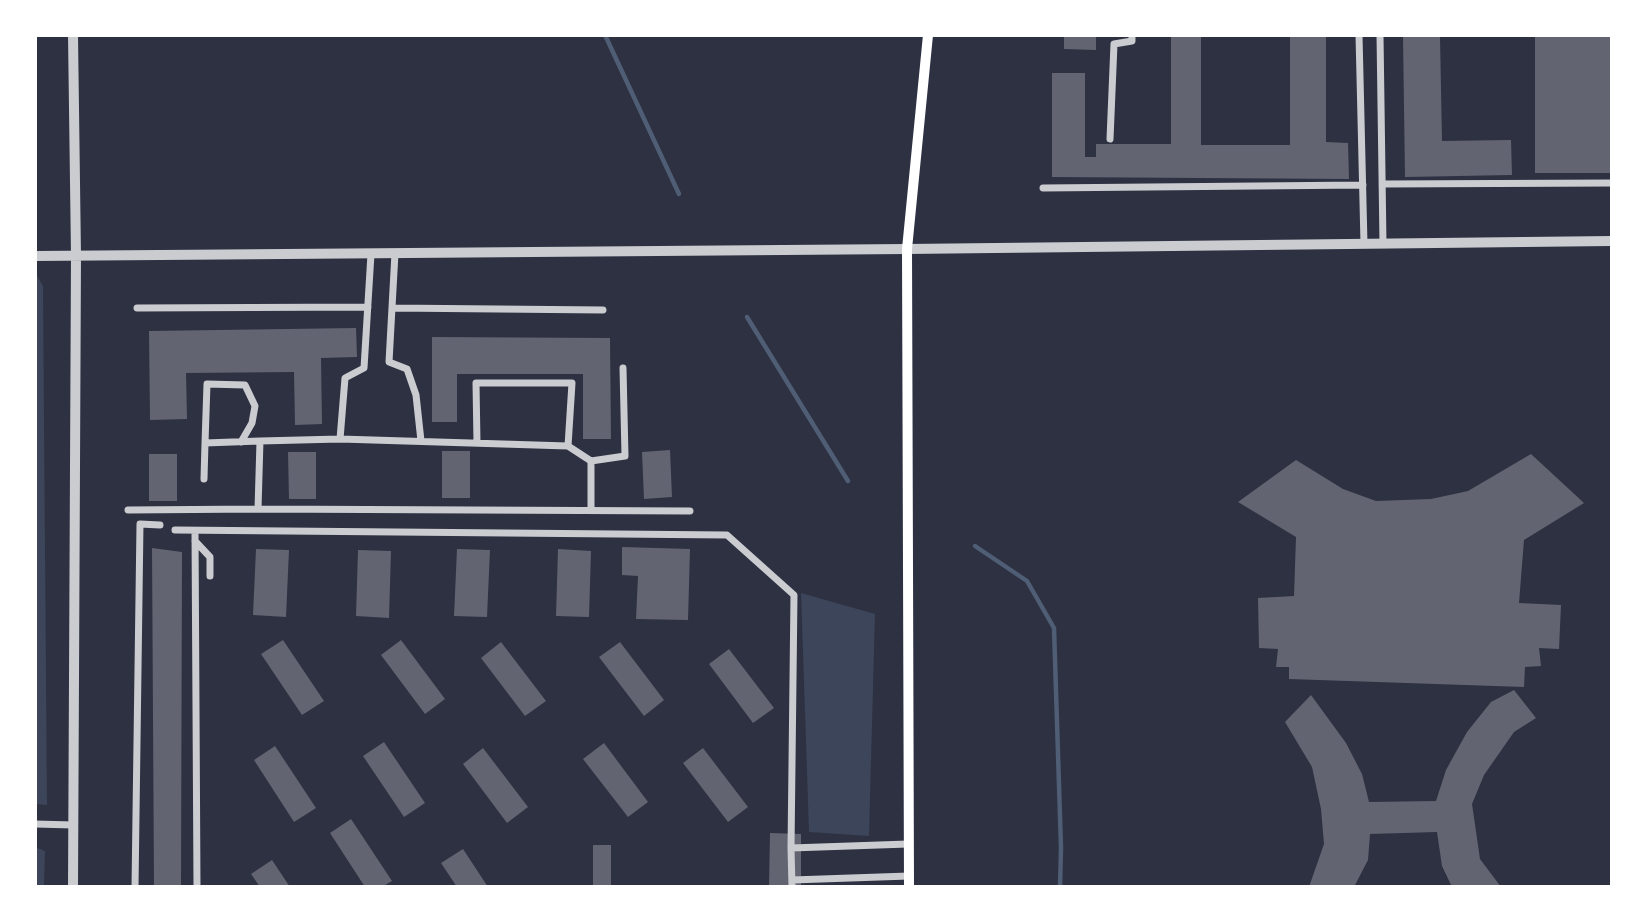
<!DOCTYPE html>
<style>
body{margin:0}
#map{position:relative;width:1647px;height:922px;overflow:hidden;background:#2d3142;font-family:"Sofia Sans Condensed",sans-serif}
canvas{display:block}
.frame{position:absolute;inset:0;border:37px solid #fff;pointer-events:none}
</style>
<div id="map">
<canvas width="1647" height="922"></canvas>
<div class="frame"></div>
</div>
<script>
const ctx = document.querySelector('canvas').getContext('2d');
ctx.lineJoin = 'round';
function paint(path, color) { ctx.fillStyle = color; ctx.fill(path, 'evenodd'); }
const poly = rows => new Path2D(rows.map(r => 'M' + r).join(''));
function strokePath(path, color, width, dash) { ctx.strokeStyle = color; ctx.lineWidth = width; ctx.lineCap = dash ? 'butt' : 'round'; ctx.setLineDash(dash || []); ctx.stroke(path); }
const green = poly([
 [35,272,43,286,47,805,35,804],
 [801,593,875,614,869,836,809,832],
 [35,847,45,851,44,887,35,887]
]);
const stream = poly([
 [605,35,679,194],
 [747,317,848,481],
 [975,546,1027,581,1054,628,1061,848,1060,887]
]);
const building = poly([
 [1064,35,1096,35,1096,50,1064,49],
 [1171,35,1201,35,1201,145,1290,145,1290,37,1326,37,1326,142,1348,143,1349,179,1052,177,1052,73,1085,73,1085,157,1096,157,1096,144,1171,144],
 [1535,35,1612,35,1612,173,1535,173],
 [1403,37,1440,37,1442,141,1511,140,1512,175,1405,177],
 [356,328,357,357,321,358,322,424,295,425,294,372,186,373,187,419,150,420,149,331],
 [432,337,610,338,611,439,583,439,583,374,457,374,457,422,432,422],
 [670,450,672,497,644,499,642,452],
 [442,451,470,451,470,498,442,498],
 [288,452,316,452,316,499,289,499],
 [149,454,177,454,177,501,149,501],
 [1531,454,1584,503,1524,540,1519,603,1561,605,1559,649,1539,648,1541,666,1525,667,1524,687,1289,679,1289,667,1276,667,1278,649,1259,648,1258,598,1294,596,1296,537,1238,502,1296,460,1343,489,1376,501,1431,499,1468,491],
 [622,547,690,549,688,620,636,619,638,576,622,575],
 [152,548,182,552,181,887,154,887],
 [256,549,289,550,286,617,253,615],
 [457,549,490,550,487,617,454,616],
 [558,549,591,551,589,617,556,616],
 [358,550,391,551,389,618,356,616],
 [283,640,324,701,302,715,261,654],
 [401,640,445,699,425,714,381,655],
 [501,642,546,701,525,716,481,658],
 [620,642,664,700,644,716,599,657],
 [729,649,774,708,753,723,709,664],
 [1514,690,1536,718,1514,732,1484,775,1472,804,1480,859,1501,887,1452,887,1442,866,1437,832,1370,834,1368,860,1354,887,1309,887,1324,844,1321,809,1312,767,1285,722,1311,695,1346,743,1362,774,1369,802,1436,801,1446,770,1467,732,1491,702],
 [384,742,425,803,404,817,363,756],
 [604,743,648,802,628,817,583,759],
 [275,746,316,808,294,822,254,760],
 [483,748,528,807,507,823,463,764],
 [703,748,748,807,728,822,683,763],
 [351,819,392,881,382,887,365,887,330,833],
 [770,833,801,834,801,887,769,887],
 [593,845,611,845,611,887,593,887],
 [463,849,488,887,457,887,441,863],
 [272,860,290,887,260,887,251,874]
]);
const minor = poly([
 [1359,35,1364,244],
 [1380,35,1383,244],
 [1110,139,1114,44,1132,41,1132,35],
 [1382,184,1612,183],
 [1043,188,1363,185],
 [395,253,389,362,407,369,416,395,421,441],
 [137,308,368,307],
 [392,308,603,310],
 [340,439,568,446,591,461,591,510],
 [241,442,252,423,255,406,245,385,207,384,205,443,260,441,340,439,345,378,364,368,371,254],
 [477,443,476,383,572,383,568,446],
 [591,461,625,456,623,368],
 [204,479,205,443],
 [258,509,690,511],
 [128,510,258,509,260,441],
 [175,530,727,535,794,595,791,848,908,844],
 [195,531,197,887],
 [195,541,210,557,210,576],
 [35,824,73,825],
 [791,848,792,887],
 [792,880,909,876],
 [135,887,140,524,160,525]
]);
const tertiary = poly([
 [35,256,907,249,1612,241],
 [73,887,76,256,73,35]
]);
const secondary = poly([
 [909,887,907,249,928,35]
]);
paint(green, '#3c4559');
strokePath(stream, '#4f5d75', 4.5);
paint(building, '#626471');
strokePath(minor, '#caccd0', 7);
strokePath(tertiary, '#caccd0', 10);
strokePath(secondary, '#fff', 10);
</script>
